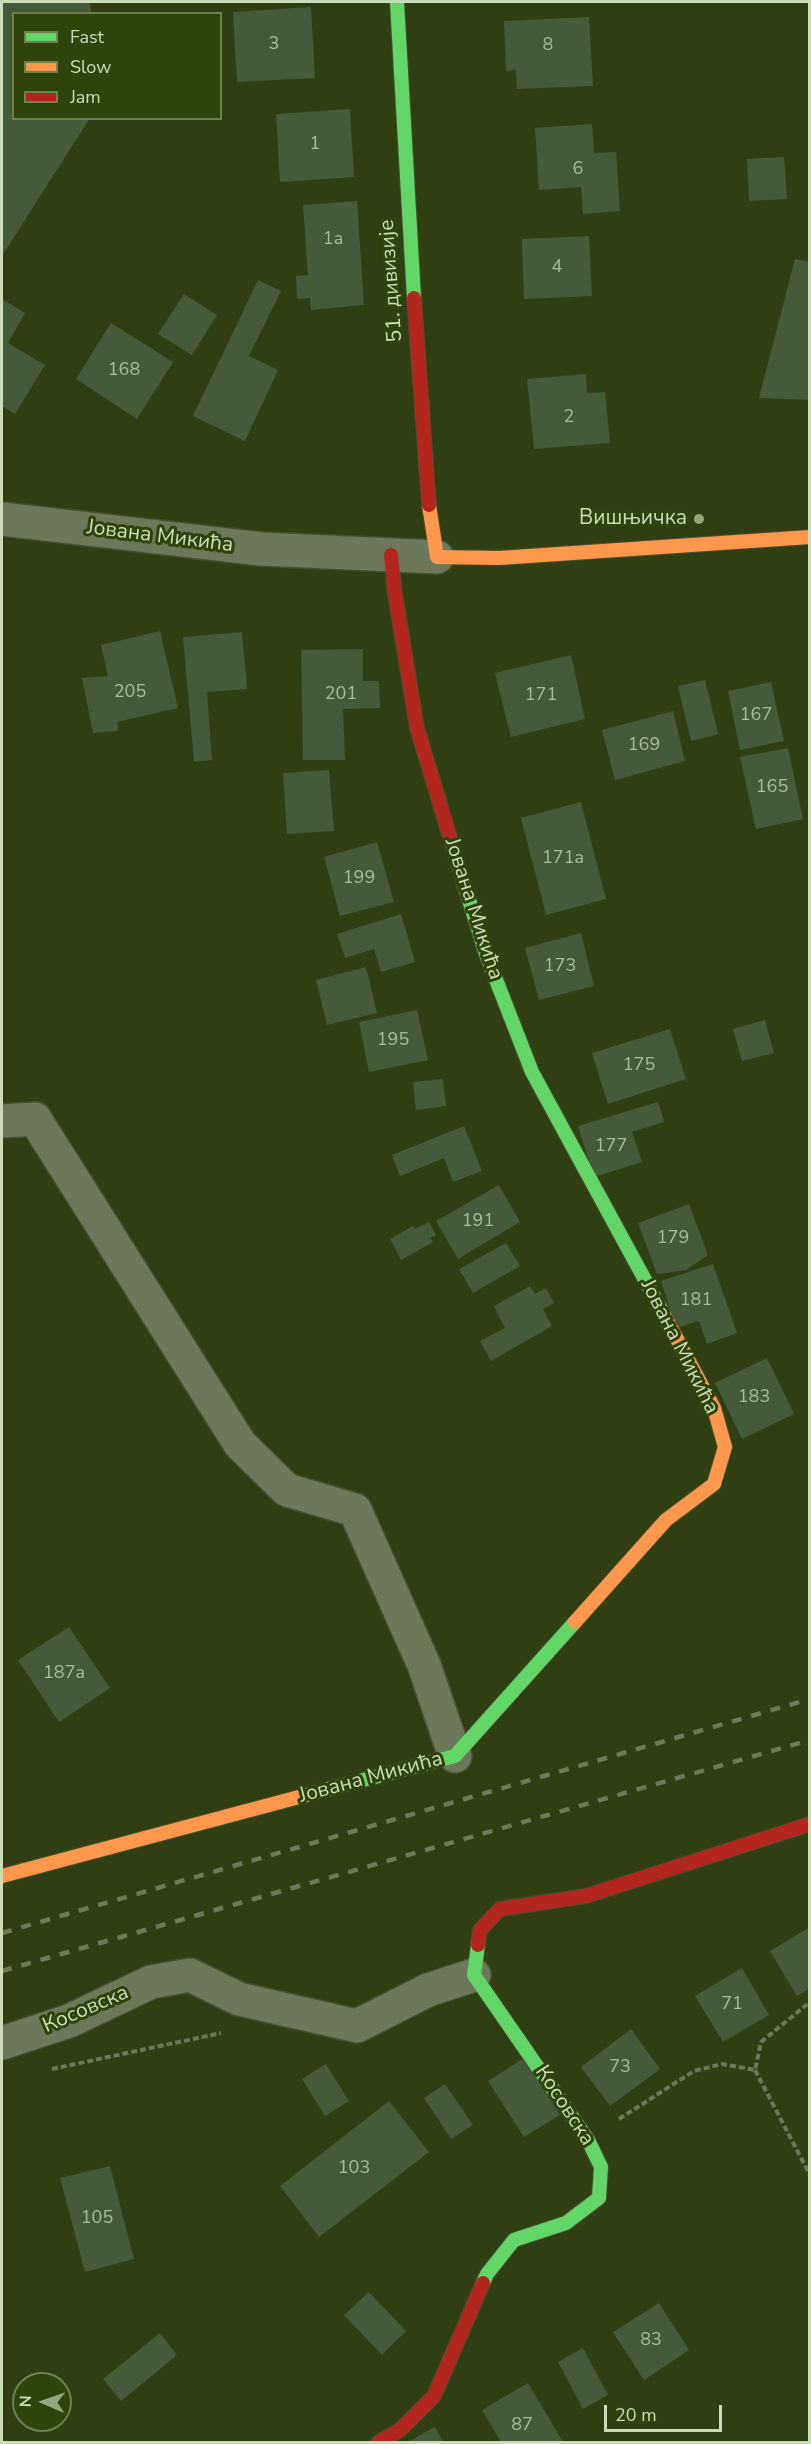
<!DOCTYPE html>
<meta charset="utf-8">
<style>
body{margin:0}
#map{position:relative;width:811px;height:2444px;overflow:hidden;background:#303f12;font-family:"Nunito Sans",sans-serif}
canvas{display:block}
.frame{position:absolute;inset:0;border:3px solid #cbddb8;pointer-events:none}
.legend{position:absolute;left:12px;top:12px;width:210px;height:108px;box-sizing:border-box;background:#2f440b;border:2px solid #6d8150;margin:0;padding:8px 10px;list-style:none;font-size:18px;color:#cbddb8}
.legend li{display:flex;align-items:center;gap:12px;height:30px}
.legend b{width:30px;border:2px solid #6d8150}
.north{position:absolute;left:12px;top:2372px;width:60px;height:60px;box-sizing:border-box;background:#2f440b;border:2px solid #6d8150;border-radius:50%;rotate:272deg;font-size:16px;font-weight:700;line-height:24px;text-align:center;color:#cbddb8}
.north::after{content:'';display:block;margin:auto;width:21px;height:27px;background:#95a67e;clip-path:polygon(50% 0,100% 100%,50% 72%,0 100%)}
.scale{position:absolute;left:604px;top:2405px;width:118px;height:27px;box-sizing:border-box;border:3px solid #cbddb8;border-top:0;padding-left:8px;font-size:18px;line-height:21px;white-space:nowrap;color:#cbddb8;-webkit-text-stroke:4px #2f440b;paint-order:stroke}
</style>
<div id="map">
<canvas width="811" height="2444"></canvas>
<div class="frame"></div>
<ul class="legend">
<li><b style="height:8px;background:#63d668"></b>Fast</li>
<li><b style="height:8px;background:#ff974d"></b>Slow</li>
<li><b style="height:8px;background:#b3261e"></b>Jam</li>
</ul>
<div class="north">N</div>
<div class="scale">20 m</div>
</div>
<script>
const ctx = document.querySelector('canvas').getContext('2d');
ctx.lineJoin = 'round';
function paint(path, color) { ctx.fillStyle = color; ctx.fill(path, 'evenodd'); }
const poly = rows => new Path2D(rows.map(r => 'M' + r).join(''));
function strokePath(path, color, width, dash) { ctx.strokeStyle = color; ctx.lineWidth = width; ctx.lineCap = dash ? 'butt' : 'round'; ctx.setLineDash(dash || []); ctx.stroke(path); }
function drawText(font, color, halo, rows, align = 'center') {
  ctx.font = font + ' "Nunito Sans",sans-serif'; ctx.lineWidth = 6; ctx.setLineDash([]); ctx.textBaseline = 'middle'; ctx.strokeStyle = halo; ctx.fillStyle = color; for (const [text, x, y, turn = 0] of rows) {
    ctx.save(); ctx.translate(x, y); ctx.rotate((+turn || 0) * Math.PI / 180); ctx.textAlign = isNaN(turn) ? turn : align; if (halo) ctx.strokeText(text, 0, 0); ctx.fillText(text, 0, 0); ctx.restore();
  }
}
const building = poly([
 [2,2,90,2,91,14,14,14,14,118,90,118,2,256],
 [311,7,315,78,237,82,233,12],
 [589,17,593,86,517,89,516,70,506,71,504,21],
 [350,109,354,177,280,182,276,114],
 [592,124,594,153,616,152,620,211,583,214,581,187,539,190,535,128],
 [784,157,787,199,749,201,747,159],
 [357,201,364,305,311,310,310,298,297,299,296,276,308,275,303,205],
 [589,236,592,296,524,299,522,239],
 [795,259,810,262,810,400,759,398],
 [258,280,281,291,249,356,278,370,245,441,193,416],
 [184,294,217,315,192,355,158,334],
 [2,299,25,313,8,343,45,365,15,414,2,406],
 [111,323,173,362,137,419,76,379],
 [586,374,587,393,605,392,610,443,534,449,527,379],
 [160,631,178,708,117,722,118,731,93,733,82,678,108,676,101,645],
 [242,632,247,689,207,692,212,760,194,762,183,637],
 [363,649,363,681,379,681,380,708,343,709,345,760,303,760,301,650],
 [571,655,585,719,511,737,495,673],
 [705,680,718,734,691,741,678,686],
 [771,682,784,741,740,750,728,691],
 [673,711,685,761,615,780,602,730],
 [788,748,803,819,756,829,740,757],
 [329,770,334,831,287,834,283,773],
 [581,802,606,899,546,915,521,818],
 [377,842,394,902,340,916,324,857],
 [401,914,415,962,381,972,374,949,345,958,337,934],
 [581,933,594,986,539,1000,525,948],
 [366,967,377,1013,327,1025,316,980],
 [417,1010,428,1060,369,1072,359,1022],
 [765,1020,774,1053,742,1061,733,1029],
 [670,1029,686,1079,608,1104,592,1053],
 [443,1079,446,1106,416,1110,413,1082],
 [658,1102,664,1122,632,1132,642,1162,594,1177,578,1126],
 [464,1126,482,1171,453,1182,444,1158,400,1176,392,1155],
 [499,1185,520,1222,458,1259,436,1221],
 [689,1204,708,1255,686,1270,657,1274,638,1223],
 [429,1222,436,1235,430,1238,433,1242,401,1260,390,1239,413,1226,415,1229],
 [506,1243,520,1266,473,1293,459,1269],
 [713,1264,737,1333,707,1344,699,1321,676,1328,661,1281],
 [530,1286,535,1294,546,1288,554,1303,543,1309,552,1326,491,1361,480,1341,505,1328,494,1306],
 [767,1358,794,1414,742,1439,715,1383],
 [69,1627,110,1688,59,1722,18,1660],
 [810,1927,810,1988,797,1996,770,1951],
 [742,1968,769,2015,723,2042,695,1996],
 [631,2029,660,2069,610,2106,581,2067],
 [524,2058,560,2115,524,2137,488,2081],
 [326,2064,349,2101,325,2116,302,2079],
 [445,2084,473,2125,451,2139,424,2098],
 [389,2101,429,2152,319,2237,280,2186],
 [110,2166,134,2259,85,2272,60,2178],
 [369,2292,406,2331,382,2355,344,2315],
 [659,2303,689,2350,644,2380,613,2332],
 [160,2333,177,2355,121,2401,103,2379],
 [583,2348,608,2395,583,2409,558,2362],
 [528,2383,563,2442,501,2442,482,2410],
 [435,2427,443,2442,408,2442]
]);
const path = poly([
 [52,2069,221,2033],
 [755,2070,810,2175],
 [619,2119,694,2071,722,2064,755,2070,761,2042,810,2002]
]);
const street = poly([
 [2,519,261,549,437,557],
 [2,1121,35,1119,240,1444,287,1490,355,1510,424,1665,455,1756],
 [2,2043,69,2021,151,1982,190,1975,239,1999,357,2026,428,1990,474,1975]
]);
const fast = poly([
 [397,2,414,298],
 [465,887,486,954,532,1072,663,1313],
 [348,1784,455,1756,575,1622],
 [478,1945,474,1975,588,2140,601,2167,599,2198,566,2223,514,2240,487,2274,483,2283]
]);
const slow = poly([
 [429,505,437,557,499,558,810,537],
 [575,1622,666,1520,714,1484,725,1447,714,1408,663,1313],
 [2,1876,348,1784]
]);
const jam = poly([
 [414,298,429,505],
 [391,555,395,594,417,728,465,887],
 [478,1945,480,1930,500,1909,586,1896,810,1824],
 [379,2442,400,2430,434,2396,483,2283]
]);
const rail = poly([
 [2,1933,810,1699],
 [2,1971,810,1740]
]);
const markers = [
 [699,519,6,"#95a67e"]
];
const numberNames = [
 ["3",274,45],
 ["8",548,46],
 ["1",315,145],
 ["6",578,170],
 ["1a",333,240],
 ["4",557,268],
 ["168",124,371],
 ["2",569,418],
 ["205",130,693],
 ["201",341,695],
 ["171",541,696],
 ["167",756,716],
 ["169",644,746],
 ["165",772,788],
 ["171a",563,859],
 ["199",359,879],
 ["173",560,967],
 ["195",393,1041],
 ["175",639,1066],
 ["177",611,1147],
 ["191",478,1222],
 ["179",673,1239],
 ["181",696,1301],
 ["183",754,1398],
 ["187a",64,1674],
 ["71",732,2005],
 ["73",620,2068],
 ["103",354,2169],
 ["105",97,2219],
 ["83",651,2341],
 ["87",522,2426]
];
const streetNames = [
 ["51. дивизије",392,281,-94],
 ["Јована Микића",160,537,7],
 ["Јована Микића",473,909,72],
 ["Јована Микића",679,1347,63],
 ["Јована Микића",371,1778,-15],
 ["Косовска",86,2010,-23],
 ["Косовска",564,2106,57]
];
const poiNames = [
 ["Вишњичка",687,519]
];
paint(building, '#455a3a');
strokePath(street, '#455033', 36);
strokePath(fast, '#455033', 16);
strokePath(slow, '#455033', 16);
strokePath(jam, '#455033', 16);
strokePath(path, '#6c7659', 4, [6, 3]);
strokePath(street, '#6c7859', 33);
strokePath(fast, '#63d668', 14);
strokePath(slow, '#ff974d', 14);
strokePath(jam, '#b3261e', 14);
strokePath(rail, '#6d7a5a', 4.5, [10, 10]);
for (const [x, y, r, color] of markers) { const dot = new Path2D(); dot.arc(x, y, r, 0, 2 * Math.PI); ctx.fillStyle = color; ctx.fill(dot); strokePath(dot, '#2f440b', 2); }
drawText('18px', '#aabc98', null, numberNames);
drawText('21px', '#cbddb8', '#2f440b', streetNames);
drawText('21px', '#cbddb8', '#2f440b', poiNames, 'right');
</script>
